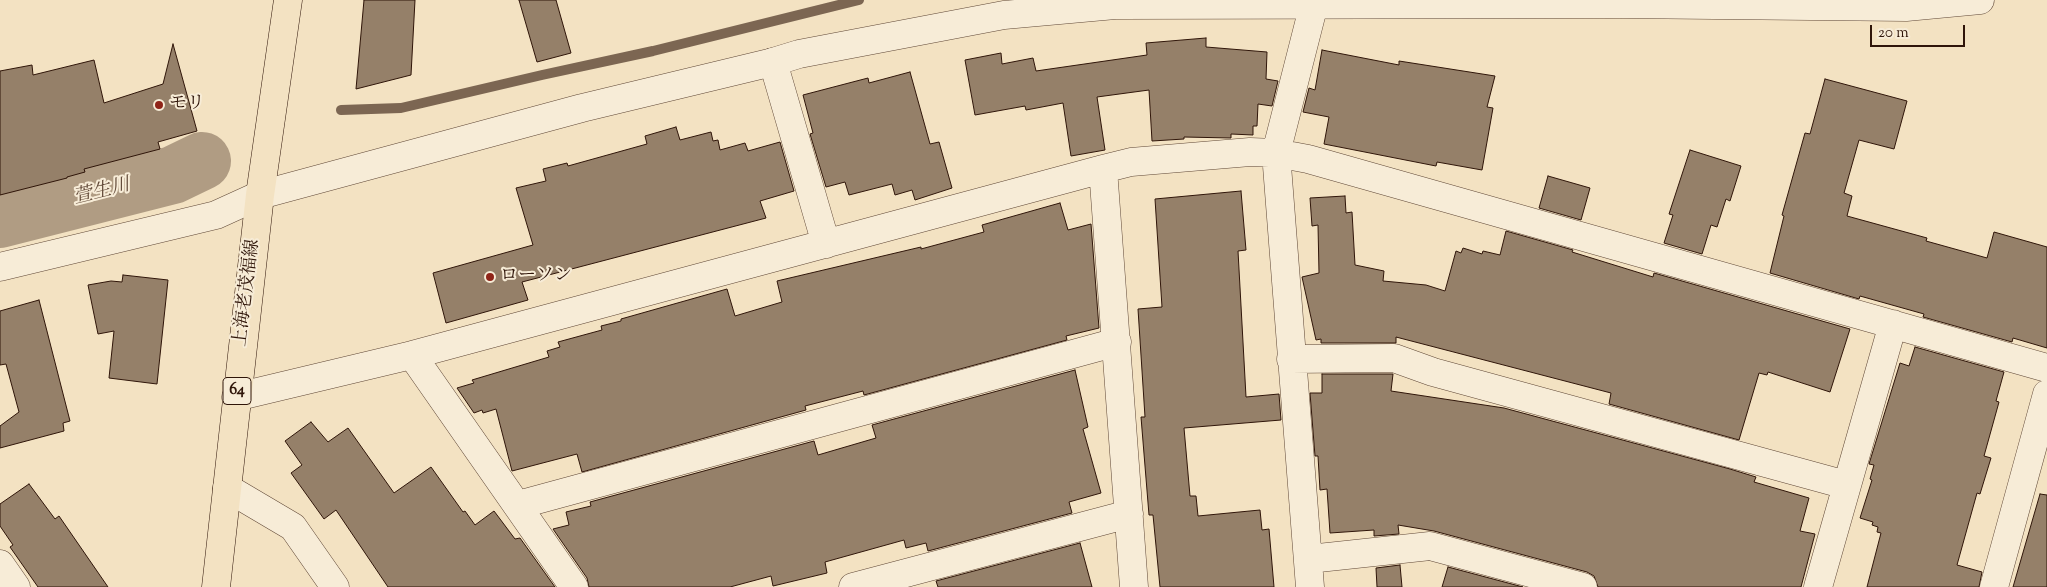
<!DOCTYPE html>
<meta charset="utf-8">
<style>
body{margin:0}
#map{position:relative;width:2047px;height:587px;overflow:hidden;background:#f3e2c2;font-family:"Sorts Mill Goudy",serif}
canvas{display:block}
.scale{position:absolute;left:1870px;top:25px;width:95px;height:22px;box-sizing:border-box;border:2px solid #2f1509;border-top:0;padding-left:6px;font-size:15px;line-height:18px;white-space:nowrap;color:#2f1509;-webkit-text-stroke:4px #f7ecd7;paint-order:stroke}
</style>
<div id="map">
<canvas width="2047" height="587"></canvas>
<div class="scale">20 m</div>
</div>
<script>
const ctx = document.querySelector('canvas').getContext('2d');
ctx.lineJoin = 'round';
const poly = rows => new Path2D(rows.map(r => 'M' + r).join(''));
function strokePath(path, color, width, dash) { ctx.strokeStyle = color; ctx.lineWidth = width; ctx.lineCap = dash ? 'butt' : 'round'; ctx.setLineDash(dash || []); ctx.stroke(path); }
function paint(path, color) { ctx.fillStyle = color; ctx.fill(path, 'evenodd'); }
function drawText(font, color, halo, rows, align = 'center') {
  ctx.font = font + ' "Sorts Mill Goudy","Noto Serif JP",serif'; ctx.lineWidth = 4; ctx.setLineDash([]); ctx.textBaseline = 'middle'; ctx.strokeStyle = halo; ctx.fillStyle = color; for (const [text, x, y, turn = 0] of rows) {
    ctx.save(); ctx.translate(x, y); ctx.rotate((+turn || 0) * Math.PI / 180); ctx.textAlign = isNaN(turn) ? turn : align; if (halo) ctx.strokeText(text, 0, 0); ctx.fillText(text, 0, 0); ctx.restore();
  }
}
const stream = poly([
 [341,110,401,108,542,75,653,51,859,0]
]);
const river = poly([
 [0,219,173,175,202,161]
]);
const building = poly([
 [364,0,415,0,411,75,356,89,364,0],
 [519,0,556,0,571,53,537,62,519,0],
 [1206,38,1206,47,1267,52,1266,79,1278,81,1272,106,1258,104,1257,126,1253,126,1253,135,1231,134,1231,138,1184,137,1184,139,1152,141,1149,90,1097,97,1105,150,1071,156,1063,103,1026,110,1025,106,975,115,965,60,1001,53,1002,64,1033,58,1036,71,1147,55,1146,43,1206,38],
 [173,44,197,131,158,142,160,149,84,169,85,172,67,177,67,178,0,195,0,71,32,65,33,75,94,60,104,103,163,84,173,44],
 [1322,50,1399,65,1399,61,1495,76,1487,107,1493,108,1482,170,1437,162,1436,166,1324,144,1329,117,1303,112,1309,88,1315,90,1322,50],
 [910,72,930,144,939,142,952,188,915,200,912,190,895,195,892,184,849,195,845,182,826,187,810,134,813,133,803,95,868,78,869,83,910,72],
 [1825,79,1907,101,1894,149,1859,140,1844,193,1852,196,1847,216,1927,238,1926,241,1987,258,1994,232,2047,247,2047,348,2013,338,2012,342,1923,317,1924,314,1860,296,1859,299,1770,273,1784,216,1782,215,1805,133,1810,134,1825,79],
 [676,127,680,140,711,132,713,141,718,140,720,150,745,143,748,151,780,142,794,191,760,201,766,218,522,282,528,300,446,323,433,273,533,245,516,188,546,181,543,169,567,163,568,166,647,144,645,136,676,127],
 [1690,150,1741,166,1730,201,1726,199,1717,227,1711,225,1702,254,1664,243,1673,215,1669,214,1690,150],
 [1548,176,1590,188,1581,220,1539,208,1548,176],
 [1241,191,1246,250,1238,251,1246,397,1279,394,1281,420,1184,428,1190,496,1196,496,1198,516,1260,510,1262,530,1269,529,1274,587,1160,587,1153,515,1149,515,1141,417,1145,417,1138,309,1162,307,1155,199,1241,191],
 [1345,196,1346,213,1352,212,1355,265,1384,271,1383,281,1426,285,1445,291,1456,251,1461,253,1463,248,1482,254,1483,251,1500,255,1506,231,1573,250,1572,252,1653,277,1654,273,1850,329,1830,392,1768,372,1767,375,1759,373,1739,440,1609,404,1611,393,1396,337,1396,343,1321,343,1321,339,1316,340,1302,277,1319,273,1318,225,1312,226,1310,198,1345,196],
 [1060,203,1068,230,1091,224,1099,328,1066,336,1067,340,864,395,863,391,805,406,806,410,582,472,577,454,512,471,496,409,483,413,482,410,474,413,457,388,474,383,472,380,549,357,547,351,560,347,558,342,602,330,601,326,621,321,621,319,727,289,735,316,782,302,777,281,921,247,921,249,984,232,982,225,1060,203],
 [123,275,168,280,157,384,109,378,114,331,98,334,88,285,111,281,122,282,123,275],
 [39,300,70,421,63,423,64,431,0,448,0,426,19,412,6,364,0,365,0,311,39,300],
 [1915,347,2004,372,1996,401,1999,402,1984,456,1991,458,1980,494,1977,493,1957,565,1982,572,1979,587,1867,587,1881,533,1877,532,1878,527,1872,525,1873,522,1860,518,1872,480,1870,479,1874,465,1869,464,1900,363,1909,366,1915,347],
 [1075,370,1088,427,1083,429,1101,493,1069,502,1072,513,928,551,926,543,906,548,904,540,825,562,827,573,773,586,771,576,730,587,589,587,587,578,553,529,569,525,566,512,591,506,590,502,814,441,818,455,876,438,872,425,1075,370],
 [1322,374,1393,374,1391,391,1504,408,1730,469,1756,477,1754,482,1809,498,1800,531,1815,534,1801,587,1598,587,1594,576,1587,572,1434,531,1398,525,1399,534,1374,536,1374,530,1330,533,1327,489,1320,490,1318,456,1315,456,1310,393,1322,393,1322,374],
 [311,422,328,442,348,428,394,493,431,467,463,512,465,511,475,525,494,511,515,539,520,538,555,587,388,587,336,510,324,519,291,473,302,465,285,441,311,422],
 [29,484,55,519,59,516,108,587,38,587,10,547,13,545,0,526,0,504,29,484],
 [2040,494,2047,495,2047,587,2013,587,2040,494],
 [1080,543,1092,587,938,587,936,581,1080,543],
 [1400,565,1402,587,1377,587,1376,568,1400,565],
 [1448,567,1523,587,1442,587,1448,567]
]);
const minor = poly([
 [773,62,826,244],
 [1103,169,1134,587],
 [412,355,574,587],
 [1291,359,1394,358,1433,372,1846,485],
 [236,397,412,355,1103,169,1131,162,1250,152,1276,153,1308,159,2047,368],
 [227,488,293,527,335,587],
 [518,505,1117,342],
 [1309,559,1430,546,1583,587],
 [0,564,16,587],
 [853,587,1129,514],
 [1310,587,1276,153,1314,4],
 [1818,587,1893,324],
 [1994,587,2047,394]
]);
const tertiary = poly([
 [0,267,216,215,260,195,582,108,773,62,799,54,1004,15,1115,5,1619,4,1906,7,1980,0]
]);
const primary = poly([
 [216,587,260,195,288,0]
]);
const markers = [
 [159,105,5,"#8f2418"],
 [490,277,5,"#8f2418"]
];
const shields = [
 [237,391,28]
];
const shieldNames = [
 ["64",237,391]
];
const poiNames = [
 ["モリ",169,105],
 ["ローソン",500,277]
];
const streetNames = [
 ["上海老茂福線",248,293,-83]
];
const waterNames = [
 ["萱生川",102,193,-14]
];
strokePath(stream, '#7c6652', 10);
strokePath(river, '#b09c83', 58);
paint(building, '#958069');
strokePath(building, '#2f1509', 1);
strokePath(minor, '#604837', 29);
strokePath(tertiary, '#604837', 29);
strokePath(primary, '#2f1509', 29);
strokePath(minor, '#f7ecd7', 28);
strokePath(tertiary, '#f7ecd7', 28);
strokePath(primary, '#f3e2c2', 28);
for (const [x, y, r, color] of markers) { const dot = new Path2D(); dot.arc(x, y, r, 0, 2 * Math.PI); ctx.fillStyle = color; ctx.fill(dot); strokePath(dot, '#f7ecd7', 2); }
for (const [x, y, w] of shields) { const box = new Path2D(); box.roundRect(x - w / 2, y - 13.5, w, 27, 4); ctx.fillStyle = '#f7ecd7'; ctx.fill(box); strokePath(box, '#2f1509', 1); }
drawText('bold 16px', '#2f1509', null, shieldNames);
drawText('18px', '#2f1509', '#f7ecd7', poiNames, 'left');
drawText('18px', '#2f1509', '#f7ecd7', streetNames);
drawText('italic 19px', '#634b3a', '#f7ecd7', waterNames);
</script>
